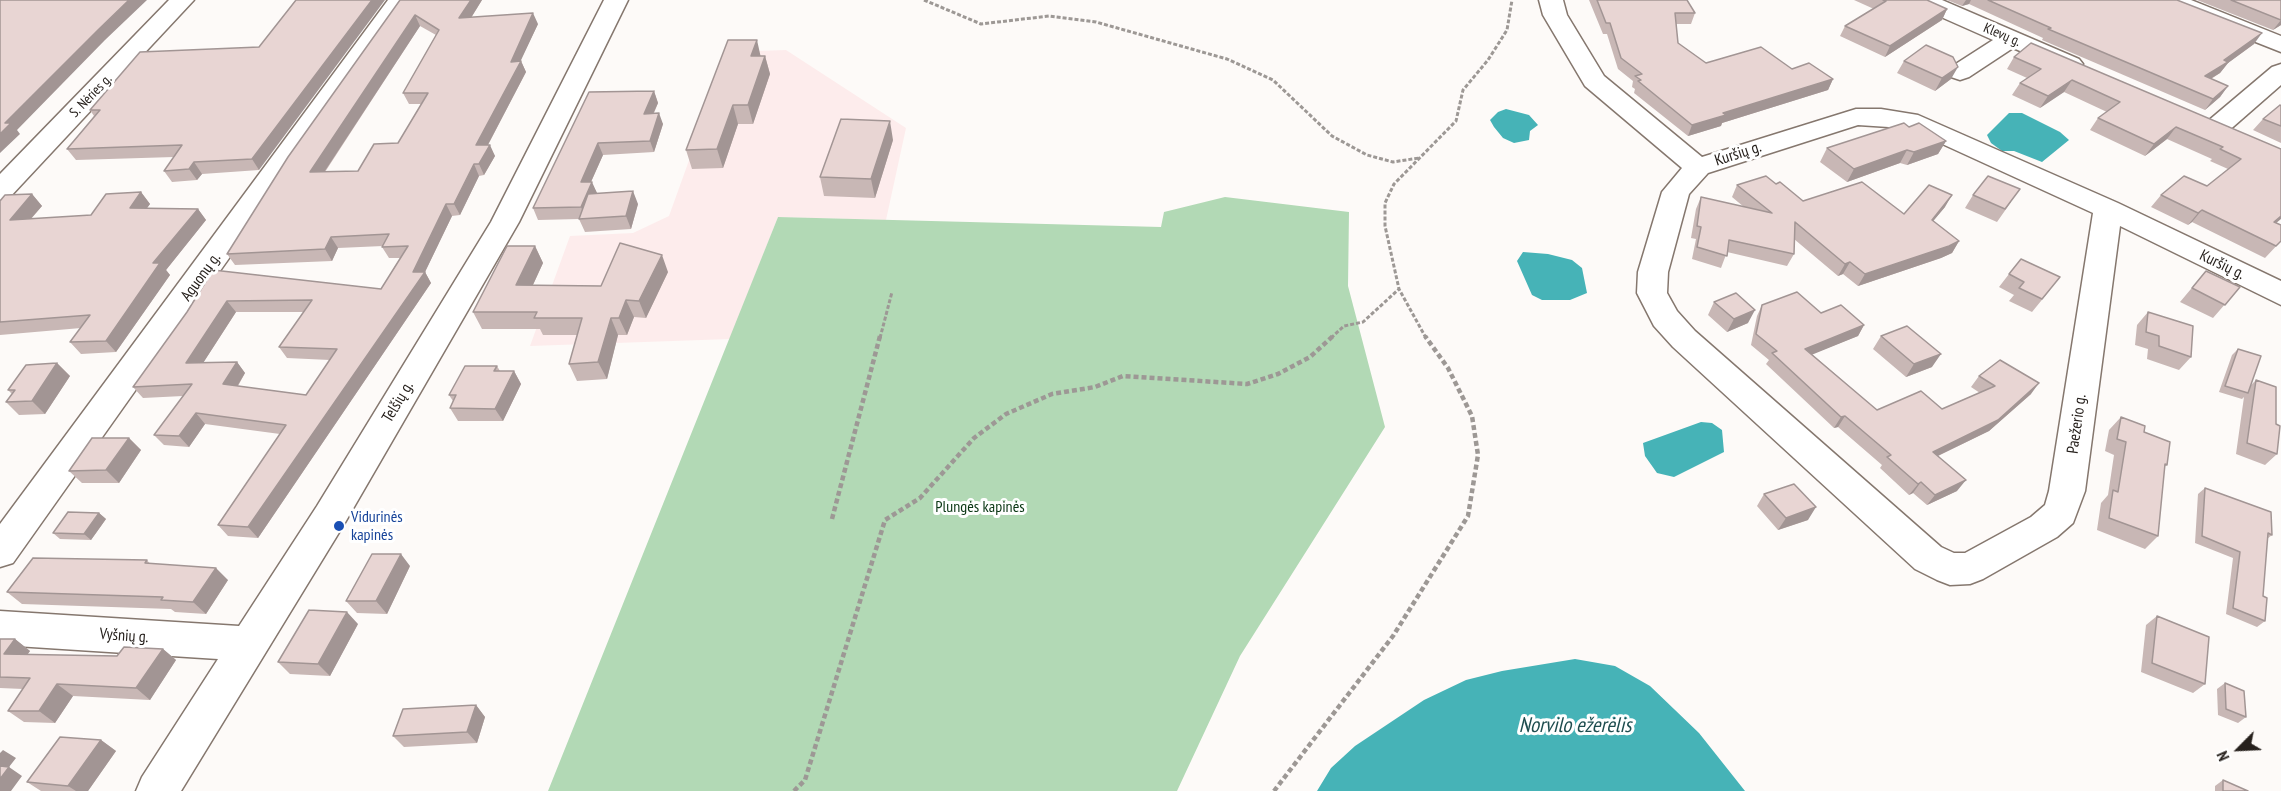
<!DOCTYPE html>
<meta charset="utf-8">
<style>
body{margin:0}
#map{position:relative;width:2281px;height:791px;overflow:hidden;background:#fdfaf8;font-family:"PT Sans Narrow",sans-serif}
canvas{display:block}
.north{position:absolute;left:2209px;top:719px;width:60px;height:60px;-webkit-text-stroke:4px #fff;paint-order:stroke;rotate:246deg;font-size:16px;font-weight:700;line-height:24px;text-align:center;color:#26201c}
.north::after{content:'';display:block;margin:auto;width:21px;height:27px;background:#26201c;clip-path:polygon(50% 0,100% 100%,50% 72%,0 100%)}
</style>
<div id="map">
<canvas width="2281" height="791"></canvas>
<div class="north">N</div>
</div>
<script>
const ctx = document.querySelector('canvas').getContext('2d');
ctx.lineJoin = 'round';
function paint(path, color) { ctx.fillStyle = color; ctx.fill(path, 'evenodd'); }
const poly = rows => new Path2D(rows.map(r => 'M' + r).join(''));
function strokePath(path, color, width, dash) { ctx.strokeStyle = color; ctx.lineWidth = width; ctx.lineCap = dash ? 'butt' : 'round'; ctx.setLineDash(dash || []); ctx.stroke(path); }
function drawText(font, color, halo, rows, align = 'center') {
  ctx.font = font + ' "PT Sans Narrow",sans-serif'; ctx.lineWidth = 6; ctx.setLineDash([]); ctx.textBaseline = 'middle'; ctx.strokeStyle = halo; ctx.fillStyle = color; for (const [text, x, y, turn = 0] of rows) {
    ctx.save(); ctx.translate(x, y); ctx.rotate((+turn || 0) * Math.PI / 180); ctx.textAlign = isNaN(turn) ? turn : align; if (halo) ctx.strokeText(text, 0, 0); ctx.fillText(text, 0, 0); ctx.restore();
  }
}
const industrial = poly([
 [786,50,906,128,886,220,778,217,730,339,530,346,570,236,633,233,669,216,728,52]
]);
const green = poly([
 [1225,197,1349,212,1348,286,1385,427,1240,656,1177,791,548,791,778,217,1161,227,1164,212]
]);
const water = poly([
 [1506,109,1529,115,1538,125,1530,131,1529,140,1514,143,1503,138,1494,127,1490,120,1498,112],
 [2009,113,2022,113,2060,132,2069,140,2042,162,2014,151,2002,151,1991,143,1987,135],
 [1523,252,1548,254,1572,260,1582,268,1587,293,1570,300,1542,300,1532,295,1517,261],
 [1701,422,1712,423,1722,430,1724,452,1674,477,1657,473,1645,456,1643,443],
 [1575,659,1615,666,1650,686,1699,733,1745,791,1317,791,1331,768,1355,746,1424,700,1466,680,1502,671]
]);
const pathFar1 = poly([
 [924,0,981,24,1049,16,1096,22,1227,59,1273,80,1332,136,1367,155,1393,162,1419,158],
 [880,338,892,292],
 [1331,338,1344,326,1363,322,1399,289],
 [1426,338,1399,289,1385,226,1385,203,1394,184,1456,121,1463,90,1488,60,1507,30,1512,0]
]);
const path = poly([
 [832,519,880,336],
 [794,791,805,780,885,520,920,498,974,438,1006,414,1052,394,1095,387,1123,376,1247,384,1278,374,1310,357,1333,336],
 [1274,791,1393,636,1468,516,1478,455,1472,416,1448,368,1425,336]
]);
const minor = poly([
 [169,0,194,0,10,197,0,200,0,174,169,0],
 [388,0,412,0,13,563,0,567,0,524,388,0],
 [604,0,628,0,519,222,343,526,181,791,136,791,142,777,218,659,0,645,0,611,239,626,317,506,491,222,604,0],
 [1539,0,1563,0,1567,15,1604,76,1702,157,1856,109,1881,109,1918,115,2118,203,2281,281,2281,305,2120,226,2085,491,2073,523,2057,537,1983,579,1970,584,1950,585,1937,580,1915,569,1673,347,1654,326,1637,293,1638,272,1662,192,1682,168,1585,86,1543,15,1539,0],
 [1858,125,1904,128,1927,137,2093,213,2049,491,2045,505,2031,517,1965,553,1954,553,1941,547,1695,331,1677,311,1667,293,1668,272,1689,194,1708,173,1858,125],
 [1910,0,1942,0,2079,59,2083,64,2079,69,2070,72,2013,48,1969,77,1960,80,1951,77,1947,72,1951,67,1993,40,1914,5,1910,0],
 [2158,0,2191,0,2281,36,2281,52,2162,5,2158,0],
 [2281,64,2281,85,2226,133,2217,135,2208,133,2204,127,2208,121,2272,67,2281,64]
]);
const wall = poly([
 [400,0,482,0,471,18,538,24,520,61,521,61,526,72,488,145,495,156,484,175,479,176,460,215,452,216,425,272,431,283,258,538,228,536,218,525,280,434,205,424,189,447,164,445,154,435,183,396,143,398,133,387,187,312,213,270,381,289,400,258,389,258,382,247,383,246,338,248,332,261,235,265,227,254],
 [420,26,436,35,403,93,409,104,421,104,398,143,358,171,325,172],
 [236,312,304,312,279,347,287,358,330,360,306,395,238,386,245,373,237,362,203,363],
 [1589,0,1687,0,1695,13,1691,24,1676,24,1678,43,1706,63,1792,69,1833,79,1828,90,1722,123,1721,126,1688,136,1634,93,1635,89,1632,87,1633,81,1618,69,1607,34,1603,34],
 [1854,0,1927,0,1947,9,1942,20,1885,57,1840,36,1845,26,1874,9],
 [1947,0,2177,0,2254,44,2228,63,2220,73,2211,79,2228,86,2220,97,2205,110,2042,40,2043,38,1969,4,1962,6],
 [2197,0,2281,0,2281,25,2273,30],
 [259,47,259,170,202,174,197,180,172,182,164,171,174,157,76,160,67,149,94,116,90,110],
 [761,56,765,56,770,74,753,124,738,124,723,168,692,169,686,150],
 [2014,57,2281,149,2276,223,2281,241,2265,258,2192,222,2188,225,2151,207,2161,195,2207,186,2228,169,2210,161,2212,159,2167,139,2145,156,2090,130,2098,118,2107,112,2064,92,2040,108,2012,95,2020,83,2027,78,2007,69],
 [1904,61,1951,79,1935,91,1897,73],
 [654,91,658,103,654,113,663,124,654,152,603,155,591,182,597,193,638,204,631,229,585,232,579,219,538,220,533,208,589,92],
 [2281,106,2281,143,2253,130,2263,119],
 [1909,127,1946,141,1938,154,1907,165,1900,163,1847,182,1820,162,1827,148],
 [893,140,875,198,824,196,820,177],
 [1776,184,1803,201,1904,214,1945,207,1933,221,1959,241,1952,253,1941,258,1858,286,1843,274,1838,276,1794,239,1794,254,1787,266,1727,252,1721,268,1692,259,1696,239,1691,238,1696,209,1701,197,1744,207,1732,197,1737,185],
 [141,192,150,204,147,208,198,209,206,220,166,270,170,275,116,352,81,354,70,342,81,328,0,335,0,201,32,194,42,206,31,219,91,215],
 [1973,195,2011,202,1997,222,1965,208],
 [535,246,543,263,533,285,601,286,668,272,646,318,634,317,627,335,618,335,607,379,577,381,569,364,577,335,543,335,540,329,482,329,473,312],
 [2206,271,2240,287,2213,318,2180,302],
 [2009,274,2050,290,2032,312,2009,301,2014,295,1999,287],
 [1714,302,1748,323,1727,332,1708,315],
 [1762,305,1821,313,1864,325,1858,336,1812,354,1877,410,1942,409,1980,393,1971,387,1979,376,2031,394,1989,431,1938,456,1957,491,1927,505,1913,493,1909,495,1880,468,1882,465,1838,427,1834,428,1766,364,1769,360,1751,345,1757,316],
 [2148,312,2191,357,2179,370,2147,359,2148,349,2135,345,2137,325],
 [1881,336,1932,367,1906,377,1873,349],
 [2238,349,2251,385,2256,380,2277,454,2265,465,2236,454,2244,397,2242,399,2219,392,2232,355],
 [57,363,70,376,45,414,19,415,6,402,12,394,8,390],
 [497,366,500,371,514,371,521,384,503,421,458,421,450,408,453,401,449,395],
 [2121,417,2144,432,2167,465,2164,467,2158,536,2145,549,2097,530,2101,503,2108,495,2114,455,2105,451,2109,430],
 [129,438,141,450,119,483,82,483,69,471],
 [2205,488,2272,535,2267,539,2263,596,2265,621,2257,627,2226,614,2233,558,2195,543,2198,494],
 [1764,494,1808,520,1778,530,1757,506],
 [99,513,106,519,91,540,60,539,53,533],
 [147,560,150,564,228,580,206,614,175,612,171,609,22,604,7,592],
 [410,566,387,614,357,613,346,601],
 [2157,616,2205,684,2193,693,2141,672,2146,625],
 [358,624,330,676,290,674,278,662],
 [0,639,15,639,30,651,27,655,117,656,163,649,176,660,150,700,73,696,55,723,24,722,8,711,23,689,0,688],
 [2225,683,2246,717,2238,723,2218,715,2217,689],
 [476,705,485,717,477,743,404,747,393,736],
 [101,740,116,751,88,791,41,791,27,782],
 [2223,780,2248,791,2215,791,2215,786]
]);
const shadedWall = poly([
 [129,0,147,0,105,40,17,130,20,134,0,153,0,134,5,123,98,30],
 [372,0,385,0,259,170,252,159],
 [471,0,482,0,464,29,459,18],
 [1966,0,1971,0,1969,4,1962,6],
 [1947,9,1942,20,1885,57,1890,46],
 [533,13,538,24,515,73,511,62],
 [415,15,420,26,317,183,310,172],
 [2281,20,2281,25,2273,30],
 [2262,33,2254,44,2228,63,2220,73,2197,87,2205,76,2224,60],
 [757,40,761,58,751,56],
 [765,56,770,74,753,124,748,105],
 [521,61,526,72,482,156,476,145],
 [1958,67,1951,79,1935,91,1942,78],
 [1833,79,1828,90,1722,123,1721,126,1688,136,1692,125,1723,113],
 [2072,80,2064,92,2040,108,2048,96],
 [2228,86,2220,97,2205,110,2213,99],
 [654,91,658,103,648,125,644,114],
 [733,105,738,124,723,168,717,149],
 [659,113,663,124,654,152,650,141],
 [890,121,893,140,875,198,871,179],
 [2176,127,2167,139,2145,156,2154,144],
 [1946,141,1938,154,1907,165,1914,152],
 [598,143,603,155,586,193,581,182],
 [490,145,495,156,484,175,479,164],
 [1907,150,1900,163,1847,182,1854,169],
 [194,162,202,174,197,180,189,169],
 [474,164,479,176,460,215,454,204],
 [592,182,597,193,586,219,581,207],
 [633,191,638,204,631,229,626,216],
 [141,192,150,204,139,219,130,208],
 [32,194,42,206,20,231,10,220],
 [1952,195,1945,207,1924,232,1932,220],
 [446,204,452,216,425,272,431,283,258,538,248,527,413,272],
 [198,209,206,220,166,270,170,275,116,352,106,341,153,263],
 [2202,210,2192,222,2188,225,2198,213],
 [2281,216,2281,219,2263,234,2274,222],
 [331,237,338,248,332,261,325,249],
 [1959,241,1952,253,1941,258,1858,286,1865,274],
 [535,246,543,263,525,302,516,285],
 [662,255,668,272,646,318,639,301],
 [1850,262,1843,274,1838,276,1845,264],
 [626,300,634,317,627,335,619,318],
 [227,301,236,312,196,374,186,363],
 [1755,310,1748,323,1727,332,1734,319],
 [611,318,618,335,607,379,598,362],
 [1864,325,1858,336,1799,360,1805,349],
 [1941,354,1932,367,1906,377,1914,364],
 [237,362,245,373,232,395,223,384],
 [57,363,70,376,45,414,32,401],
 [514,371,521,384,503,421,495,409],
 [2039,383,2031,394,1989,431,1925,462,1933,452],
 [196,413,205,424,189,447,179,436],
 [1845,416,1838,427,1834,428,1841,417],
 [129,438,141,450,119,483,106,470],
 [1966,480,1957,491,1927,505,1935,495],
 [1921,482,1913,493,1909,495,1918,484],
 [1816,507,1808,520,1778,530,1786,518],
 [99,513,106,519,91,540,84,534],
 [401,554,410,566,387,614,376,601],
 [216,568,228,580,206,614,193,602],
 [347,612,358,624,330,676,318,664],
 [15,639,30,651,19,666,4,654],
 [163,649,176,660,150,700,136,688],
 [57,684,73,696,55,723,39,711],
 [476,705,485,717,477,743,467,732],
 [101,740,116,751,88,791,76,791,68,786],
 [3,750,16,758,9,767,22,776,11,791,0,791,0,753]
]);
const building = poly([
 [0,0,129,0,98,30,5,123,11,123,0,134,0,0],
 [296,0,372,0,252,159,194,162,189,169,164,171,182,145,67,149,100,110,90,110,140,52,259,47,296,0],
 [400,0,471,0,459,18,533,13,511,62,521,61,476,145,490,145,479,164,474,164,454,204,446,204,413,272,425,272,248,527,218,525,286,425,196,413,179,436,154,435,192,384,133,387,187,312,213,270,381,289,408,246,382,247,389,234,331,237,325,249,227,254,288,157,400,0],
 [415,15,439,30,403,93,428,93,398,143,374,144,358,171,310,172,415,15],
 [312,300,279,347,337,349,306,395,223,384,237,362,186,363,227,301,312,300],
 [1597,0,1687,0,1695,13,1675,13,1678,43,1706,63,1761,47,1792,69,1809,63,1833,79,1723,113,1726,115,1692,125,1638,81,1641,80,1635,76,1642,74,1621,58,1610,23,1606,23,1597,0],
 [1883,0,1927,0,1947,9,1890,46,1845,26,1886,1,1883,0],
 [1988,0,2177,0,2262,33,2224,60,2228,62,2205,76,2228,86,2213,99,2048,29,2051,28,1988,0],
 [2231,0,2281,0,2281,20,2231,0],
 [728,40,757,40,751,56,765,56,748,105,733,105,717,149,686,150,728,40],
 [2031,43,2281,149,2281,216,2274,222,2281,225,2281,241,2276,246,2202,210,2198,213,2161,195,2184,176,2207,186,2241,159,2220,149,2223,147,2176,127,2154,144,2098,118,2120,102,2072,80,2048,96,2020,83,2041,69,2014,57,2031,43],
 [1926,45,1953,57,1958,67,1942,78,1904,61,1926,45],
 [654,91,644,114,659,113,650,141,598,143,581,182,592,182,581,207,533,208,589,92,654,91],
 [2280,105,2281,106,2281,126,2263,119,2280,105],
 [841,119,890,121,871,179,820,177,841,119],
 [1904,123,1909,127,1919,123,1946,141,1914,152,1907,150,1854,169,1827,148,1904,123],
 [1766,176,1776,184,1780,182,1803,201,1862,182,1904,214,1929,185,1952,195,1932,220,1959,241,1949,246,1865,274,1850,262,1845,264,1795,222,1794,254,1729,240,1727,256,1697,247,1701,227,1697,226,1701,197,1772,213,1737,185,1766,176],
 [1988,176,2020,189,2005,209,1973,195,1988,176],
 [633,191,626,216,579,219,588,194,633,191],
 [141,192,130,208,198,209,153,263,160,263,106,341,70,342,90,315,0,322,0,201,5,195,32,194,10,220,91,215,106,194,141,192],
 [620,243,662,255,639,301,626,300,619,318,611,318,598,362,569,364,582,318,534,318,537,312,473,312,507,246,535,246,516,285,601,286,620,243],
 [2021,259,2060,277,2042,299,2019,288,2024,282,2009,274,2021,259],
 [2206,271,2240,287,2225,305,2192,288,2206,271],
 [1797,292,1821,313,1841,305,1864,325,1805,349,1877,410,1921,391,1942,409,1995,386,1979,376,2000,360,2039,383,1998,420,1933,452,1966,480,1935,495,1921,482,1918,484,1887,457,1891,455,1845,416,1841,417,1772,353,1777,351,1756,334,1762,305,1797,292],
 [1736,293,1755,310,1734,319,1714,302,1736,293],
 [2148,312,2193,326,2191,357,2159,346,2159,336,2146,332,2148,312],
 [1907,326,1941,354,1914,364,1881,336,1907,326],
 [2238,349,2261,356,2248,393,2225,386,2238,349],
 [57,363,32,401,6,402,15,390,8,390,26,365,57,363],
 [465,366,497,366,494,371,514,371,495,409,450,408,456,395,449,395,465,366],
 [2256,380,2276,387,2276,424,2280,426,2277,454,2247,443,2256,380],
 [2121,417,2145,426,2144,432,2170,442,2167,465,2165,464,2158,536,2109,518,2113,490,2118,492,2126,442,2117,439,2121,417],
 [92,438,129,438,106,470,69,471,92,438],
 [1794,484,1816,507,1786,518,1764,494,1794,484],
 [2205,488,2271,512,2272,535,2268,533,2263,596,2267,598,2265,621,2233,608,2240,552,2202,536,2205,488],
 [68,512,99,513,84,534,53,533,68,512],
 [372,554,401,554,376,601,346,601,372,554],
 [33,558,147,560,145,563,216,568,193,602,161,600,163,597,7,592,33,558],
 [309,610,347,612,318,664,278,662,309,610],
 [2157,616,2209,637,2205,684,2152,663,2157,616],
 [0,639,15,639,4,654,117,656,124,647,163,649,136,688,57,684,39,711,8,711,30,678,0,677,0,639],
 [2225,683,2244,691,2246,717,2226,709,2225,683],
 [476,705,467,732,393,736,403,709,476,705],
 [60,737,101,740,68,786,27,782,60,737],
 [0,766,9,767,0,779,0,766],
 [2223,780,2248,791,2223,791,2223,780]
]);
const markers = [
 [339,526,6,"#1a4fb4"]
];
const farStreetnames = [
 ["Klevų g.",2002,35,23],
 ["S. Nėries g.",91,96,-46]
];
const streetNames = [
 ["Kuršių g.",1738,154,-18],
 ["Kuršių g.",2222,265,26],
 ["Aguonų g.",201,277,-54],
 ["Telšių g.",398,402,-59],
 ["Paežerio g.",2077,424,-82],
 ["Vyšnių g.",124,636,4]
];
const parkNames = [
 ["Plungės kapinės",980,507]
];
const transitNames = [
 ["Vidurinės",351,517],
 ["kapinės",351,535]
];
const nearWaternames = [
 ["Norvilo ežerėlis",1575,726]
];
paint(industrial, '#fdecec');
paint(green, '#b2d9b5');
paint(water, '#46b3b7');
strokePath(minor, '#85776e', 3);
strokePath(pathFar1, '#9d9895', 3, [4, 2]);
strokePath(path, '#9d9895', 4.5, [5, 3]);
paint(minor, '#fff');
paint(wall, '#c8b7b5');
paint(shadedWall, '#a29594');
paint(building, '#e8d5d3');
strokePath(building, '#a29594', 1.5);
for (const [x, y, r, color] of markers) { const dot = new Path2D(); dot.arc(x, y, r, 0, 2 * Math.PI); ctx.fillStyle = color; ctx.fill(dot); strokePath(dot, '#fff', 2); }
drawText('14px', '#26201c', '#fff', farStreetnames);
drawText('16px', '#26201c', '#fff', streetNames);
drawText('16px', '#093613', '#fff', parkNames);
drawText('16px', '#164399', '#fff', transitNames, 'left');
drawText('italic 21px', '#1e4d4f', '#fff', nearWaternames);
</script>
